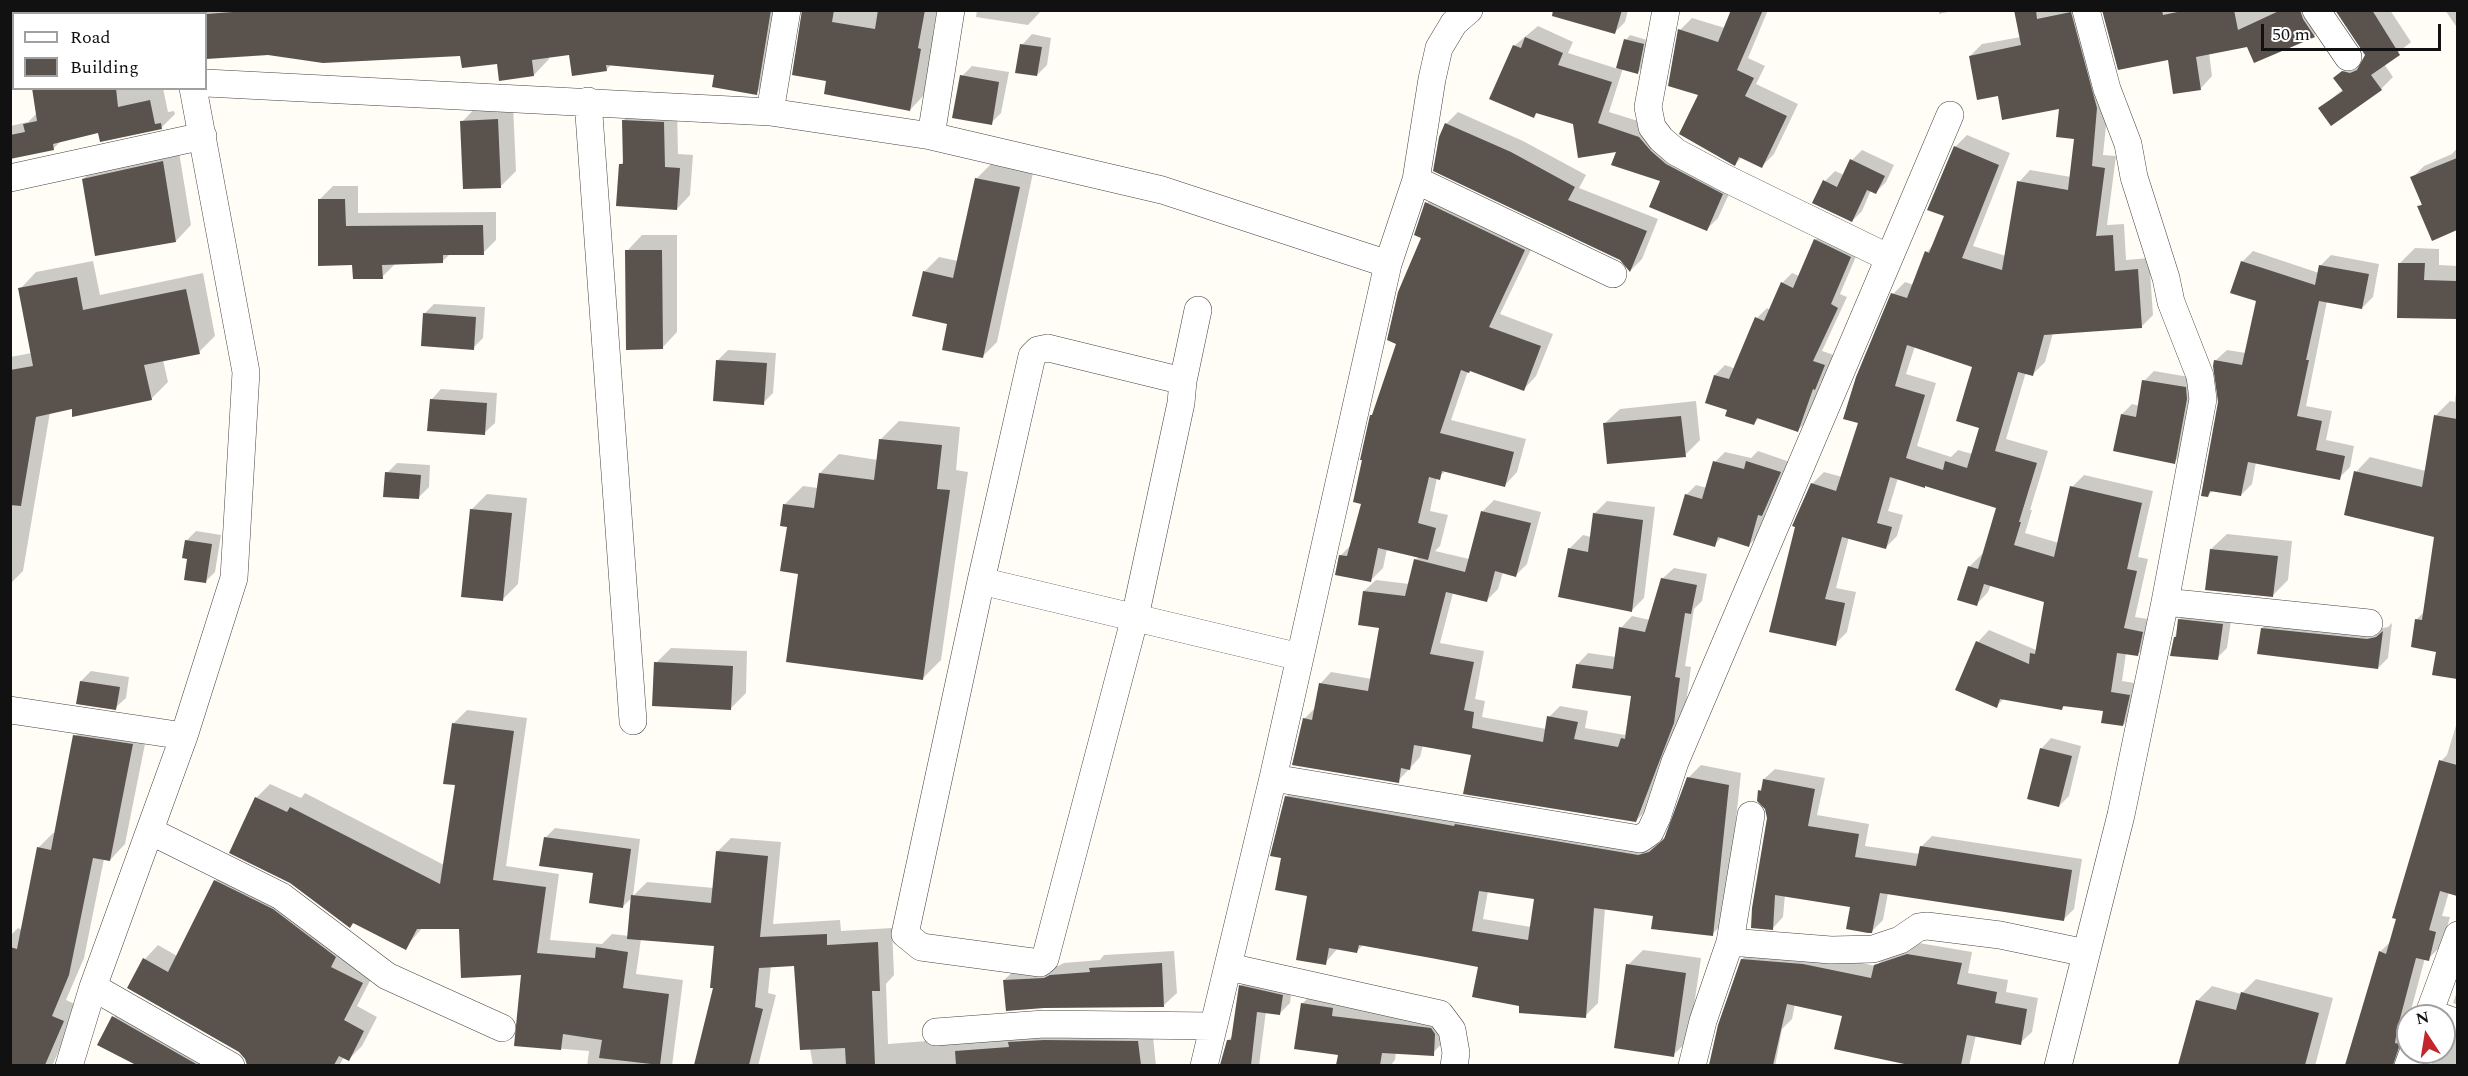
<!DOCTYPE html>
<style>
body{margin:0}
#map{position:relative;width:2468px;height:1076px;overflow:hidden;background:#fffdf5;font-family:Spectral,serif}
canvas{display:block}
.frame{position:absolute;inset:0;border:12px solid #111;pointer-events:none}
.legend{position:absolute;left:12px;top:12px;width:195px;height:78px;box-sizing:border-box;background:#fff;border:2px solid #a0a0a0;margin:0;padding:8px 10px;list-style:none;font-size:18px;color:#111}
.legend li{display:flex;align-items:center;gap:12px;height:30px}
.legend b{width:30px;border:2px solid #a0a0a0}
.north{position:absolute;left:2396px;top:1004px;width:60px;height:60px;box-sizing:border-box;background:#fff;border:2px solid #a0a0a0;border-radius:50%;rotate:348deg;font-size:16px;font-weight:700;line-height:24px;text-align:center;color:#111}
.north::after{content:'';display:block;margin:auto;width:21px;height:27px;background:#c4262e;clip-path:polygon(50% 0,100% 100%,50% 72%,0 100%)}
.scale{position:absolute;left:2261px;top:24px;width:180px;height:27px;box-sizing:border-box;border:3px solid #111;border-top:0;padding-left:8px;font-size:18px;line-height:21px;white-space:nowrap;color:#111;-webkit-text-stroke:4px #fff;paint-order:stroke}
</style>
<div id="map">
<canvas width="2468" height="1076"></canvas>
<div class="frame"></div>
<ul class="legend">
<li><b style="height:8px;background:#fff"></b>Road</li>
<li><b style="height:16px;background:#5a524d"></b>Building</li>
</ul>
<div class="north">N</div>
<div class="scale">50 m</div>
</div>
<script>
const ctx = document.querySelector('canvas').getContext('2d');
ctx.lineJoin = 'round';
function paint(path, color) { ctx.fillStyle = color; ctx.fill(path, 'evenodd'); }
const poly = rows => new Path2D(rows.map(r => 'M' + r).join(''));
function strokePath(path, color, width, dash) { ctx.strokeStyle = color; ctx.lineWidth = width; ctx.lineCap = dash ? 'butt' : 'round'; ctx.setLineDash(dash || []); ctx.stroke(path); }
const shadow = poly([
 [10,10,145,10,145,14,14,14,14,85,10,86],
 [202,10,783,10,772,77,756,93,715,73,612,64,606,70,570,54,549,56,549,59,534,75,498,63,462,55,268,54,206,58,206,14,199,14],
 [804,10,937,10,933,33,936,33,925,94,910,110,828,79],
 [977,10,1042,10,1028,25,976,17],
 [1585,10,1628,10,1625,22,1615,32],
 [1733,10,1768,10,1748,58,1765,66,1756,84,1798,104,1774,154,1762,166,1742,157,1735,164,1700,94,1680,30,1692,18,1725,28],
 [1939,10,1957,10,1939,14],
 [2016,10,2085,10,2109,96,2103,155,2116,156,2107,225,2124,224,2126,260,2149,258,2153,315,2141,327,2053,333,2045,362,2033,374,2026,372,2006,439,2048,451,2030,510,2032,510,2025,533,2059,543,2072,487,2084,475,2153,491,2138,557,2148,559,2135,617,2154,620,2149,643,2137,655,2126,653,2122,681,2141,684,2135,713,2123,725,2104,710,2066,705,2062,708,2004,699,1996,706,1978,642,1989,630,2036,650,2046,601,1991,584,1988,592,1977,604,1959,599,1970,566,1982,554,1984,555,1998,507,1898,478,1888,511,1903,515,1897,536,1885,548,1849,537,1836,588,1856,592,1847,632,1835,644,1771,631,1812,484,1824,472,1842,477,1860,422,1893,294,1905,282,1914,285,1927,252,1934,244,1946,216,1955,147,1967,135,2010,153,1973,246,2006,256,2019,182,2030,170,2071,177,2076,138,2060,107,1999,94,1970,56,1982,44,2021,37],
 [1915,346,1973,366,1981,427,1972,454,1958,450,1951,457,1917,446,1936,383,1906,374],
 [2104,10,2317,10,2326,24,2314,36,2255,61,2247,45,2209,53,2212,76,2201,88,2169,58],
 [2337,10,2390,10,2411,42,2384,64,2393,77,2381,89,2331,124,2320,109,2343,89,2335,78,2355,60,2363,61,2367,54],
 [2445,10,2458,10,2458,29],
 [1538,26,1573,42,1568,53,1618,69,1626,40,1630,35,1647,40,1642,68,1638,72,1623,68,1609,112,1651,125,1734,183,1718,218,1706,230,1662,180,1574,123,1538,112,1534,116,1514,46],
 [1032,34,1051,38,1047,65,1037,75,1022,45],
 [972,66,1009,72,1001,113,991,123,962,76],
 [33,88,163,88,168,112,174,111,175,114,162,127,100,131,61,141,53,149,10,158,10,126,28,122,37,113],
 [513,105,516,171,501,186,462,122,477,106],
 [637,107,677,109,678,154,693,155,690,195,677,209,621,164,624,161,623,121],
 [1458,112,1523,141,1586,175,1579,188,1658,219,1642,259,1631,270,1621,259,1446,124],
 [178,146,191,225,176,241,83,179,98,164],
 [2458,147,2458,228,2433,239,2419,207,2423,203,2412,178,2424,166,2452,154],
 [1862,150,1894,165,1886,182,1876,192,1871,190,1862,211,1852,221,1825,181,1835,171,1844,175,1852,160],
 [991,164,1033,173,997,342,982,357,949,323,924,272,939,257,958,261,976,179],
 [333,186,358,186,358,213,496,212,496,240,483,253,450,254,442,262,396,263,382,277,354,264,320,199],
 [1439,190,1537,237,1500,314,1553,334,1536,376,1524,389,1471,370,1468,371,1451,420,1526,439,1517,472,1505,485,1447,470,1437,478,1430,511,1448,515,1440,546,1435,551,1469,559,1483,511,1494,500,1541,512,1527,564,1516,575,1503,572,1498,589,1487,600,1453,593,1440,643,1484,651,1475,699,1485,701,1482,717,1546,729,1549,717,1560,706,1588,711,1585,728,1625,735,1632,695,1577,665,1588,653,1616,657,1621,628,1632,616,1650,620,1662,579,1674,568,1707,574,1702,601,1694,609,1685,666,1691,667,1685,711,1647,809,1636,821,1473,754,1423,745,1420,757,1398,781,1304,719,1316,707,1320,684,1331,672,1372,679,1381,626,1364,591,1376,580,1409,584,1415,560,1419,557,1387,549,1383,568,1371,580,1340,556,1352,544,1363,503,1375,413,1398,343,1423,237,1416,234,1427,203],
 [1825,230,1860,247,1840,294,1847,297,1822,351,1834,355,1825,378,1821,382,1808,420,1798,430,1760,417,1754,423,1729,409,1715,375,1725,365,1736,369,1757,318,1767,308,1770,310,1782,283,1792,273,1799,276,1815,240],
 [642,235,677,235,677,332,662,348,627,251],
 [2415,248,2439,249,2439,265,2458,266,2458,318,2399,317,2399,264],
 [2253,251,2319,273,2321,265,2331,255,2379,264,2373,297,2362,308,2327,301,2306,406,2332,411,2326,440,2354,446,2350,467,2339,478,2256,462,2252,484,2241,495,2214,490,2208,495,2220,402,2216,360,2227,350,2246,353,2258,300,2242,262],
 [93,261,100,295,203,273,215,336,199,352,163,360,168,382,151,399,74,407,50,412,23,571,10,584,10,357,32,353,20,289,36,272],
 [434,304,485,307,483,338,473,348,424,314],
 [728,350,776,353,773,393,763,403,718,360],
 [2154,371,2195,378,2184,452,2174,462,2122,414,2132,404,2140,406,2144,381],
 [2458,373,2458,678,2434,674,2438,650,2416,620,2424,612,2435,535,2356,472,2370,457,2426,471,2435,416,2450,401,2455,402],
 [441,389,497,393,495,423,484,433,431,400],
 [1696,401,1700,440,1685,455,1604,424,1620,409],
 [899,421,960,427,956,470,968,472,941,660,922,679,800,572,784,505,803,486,818,488,820,473,839,454,878,460,880,440],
 [1758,451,1790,462,1772,505,1766,511,1759,535,1749,545,1722,537,1714,545,1686,495,1696,485,1707,488,1715,462,1725,452,1751,458],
 [397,463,430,465,429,487,418,498,387,473],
 [487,494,527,498,518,584,503,599,472,509],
 [1607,501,1655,507,1644,598,1631,611,1570,548,1583,535,1591,537,1594,514],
 [196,531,221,535,215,572,205,582,186,541],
 [2227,534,2292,541,2288,580,2272,596,2211,549],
 [2189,610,2232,614,2227,648,2217,658,2175,637,2179,620],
 [2273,618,2378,629,2388,627,2392,623,2388,658,2378,668,2262,628],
 [671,648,747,651,746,693,731,708,656,663],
 [91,671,129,677,126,698,115,708,81,681],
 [467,710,527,718,506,866,559,874,550,940,602,944,612,934,629,936,633,897,622,907,595,872,545,838,555,828,640,839,633,896,647,882,714,888,717,852,731,838,781,842,773,924,840,920,841,931,892,928,894,975,886,984,888,1044,1019,1034,1152,1027,1156,1066,813,1066,796,964,771,965,768,993,776,995,758,1066,695,1066,715,987,715,945,641,939,636,974,683,980,672,1066,587,1066,589,1051,516,1045,523,974,461,927,423,927,405,948,355,922,350,926,256,798,270,784,301,798,305,793,444,865,456,784,453,724],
 [2458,719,2458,895,2449,892,2442,916,2450,917,2442,945,2428,959,2425,958,2396,1066,2347,1066,2380,952,2391,941,2441,761,2447,755],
 [90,721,148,729,125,844,110,860,104,859,84,958,66,1000,79,1006,52,1066,10,1066,10,936,18,928,22,930,38,848,53,833,56,833,75,736],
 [2051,738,2081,746,2069,796,2059,806,2041,749],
 [1701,765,1741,773,1725,922,1712,934,1654,915,1605,908,1598,1003,1585,1016,1521,1004,1479,966,1364,944,1357,951,1338,948,1325,963,1309,895,1282,857,1286,797,1299,784,1651,843,1666,837,1688,778],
 [1488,891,1535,898,1531,927,1483,919],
 [1775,769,1825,778,1817,815,1869,824,1865,846,1920,854,1921,847,1932,836,2082,859,2074,909,2063,920,1888,893,1883,920,1872,931,1852,906,1785,895,1783,917,1773,928,1768,818,1759,791,1763,787,1764,779],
 [229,867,376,969,357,1006,377,1017,362,1046,349,1059,344,1057,339,1066,248,1066,246,1057,145,959,158,945,177,956,215,881],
 [1919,943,1972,952,1968,973,2008,980,2006,992,2038,998,2032,1032,2020,1043,1976,1035,1969,1066,1910,1066,1843,1015,1795,1004,1792,1019,1782,1029,1775,1066,1711,1066,1720,1026,1742,959,1754,948,1815,953,1876,966,1888,954],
 [1643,950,1701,958,1689,1040,1673,1055,1628,965],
 [1174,951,1177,993,1163,1006,1004,980,1018,967,1058,966,1064,963,1100,960,1104,955],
 [1251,976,1292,985,1290,1003,1280,1013,1266,1011,1259,1066,1221,1066,1228,1040,1234,1035,1241,986],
 [2256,979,2333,998,2315,1066,2180,1066,2197,1001,2212,986,2241,994],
 [1319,987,1448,1012,1448,1037,1431,1055,1396,1052,1395,1060,1390,1066,1338,1066,1339,1054,1302,1004],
 [2458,989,2458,1005,2453,1003],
 [127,1003,236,1066,139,1066,99,1044,114,1017],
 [2458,1020,2458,1066,2431,1066,2436,1052,2444,1052,2444,1032]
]);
const building = poly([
 [259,10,771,10,757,95,712,87,714,75,606,65,607,71,572,76,569,55,532,60,534,76,499,81,497,64,462,68,460,56,323,63,268,55,206,59,206,14],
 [802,10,834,10,832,22,875,29,878,10,925,10,918,48,921,49,910,111,824,94,826,81,792,75],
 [1553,10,1622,10,1615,34,1552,16],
 [1731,10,1763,10,1737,70,1754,78,1745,96,1787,116,1762,168,1739,157,1735,166,1679,134,1698,95,1668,86,1678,29,1718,42],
 [2014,10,2036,10,2037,19,2071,12,2097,108,2092,166,2105,168,2096,236,2113,235,2115,271,2138,269,2142,328,2044,335,2033,376,2018,372,1995,451,2037,463,2019,522,2021,522,2014,545,2054,557,2070,486,2142,503,2127,569,2137,571,2124,628,2143,632,2138,656,2117,653,2111,692,2130,695,2123,726,2101,723,2103,711,2063,706,2062,710,2000,699,1997,708,1955,690,1976,641,2029,664,2030,653,2035,654,2044,602,1984,584,1977,606,1957,600,1968,566,1978,569,1996,508,1925,486,1925,488,1890,477,1877,523,1892,527,1886,549,1842,537,1825,599,1845,603,1836,646,1769,632,1795,527,1792,526,1811,483,1836,491,1858,423,1843,419,1856,377,1891,293,1907,298,1925,251,1929,253,1944,216,1927,210,1954,146,1999,165,1962,258,2002,270,2017,181,2068,190,2074,139,2056,137,2059,109,2002,120,1998,96,1977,100,1969,56,2021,45],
 [1907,345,1972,367,1956,421,1979,428,1967,468,1945,461,1943,470,1906,458,1925,395,1895,386],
 [2102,10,2162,10,2163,15,2187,10,2234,10,2238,30,2281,10,2300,10,2303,19,2315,37,2254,63,2247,47,2196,57,2201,90,2173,94,2168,60,2118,70],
 [2335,10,2372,10,2400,55,2371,75,2382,90,2331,126,2318,108,2343,91,2333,78,2342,71,2350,73,2357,70,2365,55],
 [1525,37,1563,53,1558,65,1612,82,1598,123,1639,137,1651,151,1666,164,1723,194,1707,231,1649,207,1660,181,1611,165,1616,152,1578,158,1573,124,1536,113,1534,118,1489,99,1513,45,1521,48],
 [1624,39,1644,44,1638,74,1616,68],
 [1020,44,1042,47,1037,76,1015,73],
 [960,75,999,82,992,125,952,118],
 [32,88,116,88,118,107,150,100,155,124,161,123,162,129,100,142,98,133,53,144,54,150,10,159,10,135,25,132,23,124,37,121],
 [498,119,501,188,463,189,460,121],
 [622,120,664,122,665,167,680,168,677,210,616,206,619,164,623,164],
 [1445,123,1511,152,1575,187,1568,200,1647,231,1630,272,1620,260,1433,171,1439,137],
 [2457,158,2457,230,2432,241,2417,206,2422,205,2410,177],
 [1850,159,1885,176,1876,194,1867,190,1852,222,1812,203,1823,180,1837,187],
 [163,161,176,242,95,256,82,179],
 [975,178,1020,187,983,358,942,350,947,324,912,316,923,271,953,278],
 [318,199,345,199,346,226,483,225,484,255,443,255,443,263,382,265,383,279,353,279,352,265,318,266],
 [1425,202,1525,250,1489,327,1541,346,1524,391,1470,371,1469,373,1461,370,1440,433,1514,452,1505,487,1442,471,1440,480,1429,477,1418,523,1436,528,1428,560,1378,548,1371,582,1335,575,1339,555,1347,556,1361,504,1353,502,1362,460,1360,460,1370,415,1372,415,1396,344,1387,340,1398,292,1421,238,1414,235],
 [1814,239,1851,257,1831,304,1838,308,1813,361,1825,365,1815,390,1813,389,1798,432,1757,418,1754,425,1725,416,1727,410,1705,403,1714,375,1729,379,1755,317,1764,321,1781,282,1793,288],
 [625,250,662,250,663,349,626,350],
 [2241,261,2315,285,2319,265,2369,274,2362,309,2319,301,2306,360,2309,360,2297,416,2322,421,2316,450,2345,456,2340,480,2248,462,2241,496,2210,491,2208,497,2201,496,2218,402,2213,366,2214,360,2242,365,2256,301,2230,293],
 [2398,263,2425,263,2424,280,2457,281,2457,319,2397,318],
 [77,277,83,310,186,289,200,354,144,365,152,400,72,417,72,409,36,417,21,506,10,505,10,370,33,366,18,288],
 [423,313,476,317,474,350,421,346],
 [716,360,767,363,764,405,713,401],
 [2142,380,2186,387,2187,399,2175,464,2113,451,2121,414,2136,417],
 [430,399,487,403,485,435,427,431],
 [2434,415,2457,419,2457,679,2432,675,2436,652,2411,647,2415,619,2422,620,2434,537,2344,515,2354,471,2422,487],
 [1681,416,1686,457,1607,464,1603,423],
 [879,439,942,445,937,489,950,490,923,680,786,662,798,574,780,571,787,527,780,526,783,504,814,508,819,473,874,480],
 [1713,461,1744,469,1746,461,1781,472,1762,516,1758,515,1749,547,1718,537,1715,547,1673,535,1685,494,1702,499],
 [385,472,421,475,419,499,383,497],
 [470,509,512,513,503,601,461,597],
 [1481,511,1531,523,1516,577,1495,571,1487,602,1446,592,1430,654,1474,662,1464,710,1474,712,1472,728,1543,742,1547,716,1578,722,1574,739,1618,747,1621,738,1625,739,1631,696,1572,688,1576,664,1613,669,1619,627,1645,632,1661,578,1697,585,1691,614,1685,613,1675,677,1680,678,1674,723,1636,822,1463,794,1471,755,1414,745,1410,770,1401,768,1399,783,1292,765,1303,718,1312,720,1319,683,1368,691,1379,628,1358,625,1363,591,1405,596,1414,559,1465,572],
 [1593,513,1643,520,1632,612,1558,597,1568,548,1588,552],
 [185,540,212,544,206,583,184,580,187,559,182,558],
 [2210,549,2278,556,2273,597,2205,590],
 [2178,619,2223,624,2218,660,2170,656,2174,637,2176,637],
 [2261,628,2367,639,2376,637,2383,631,2378,669,2257,654],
 [654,662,733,666,731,710,652,706],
 [80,681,120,687,116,710,76,704],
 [452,723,514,731,493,880,546,887,537,953,595,958,596,947,628,952,623,988,669,994,660,1065,599,1058,602,1040,563,1034,561,1050,514,1046,521,975,461,978,459,929,417,929,406,950,353,923,350,928,290,883,229,853,255,797,287,812,290,807,440,884,455,785,443,784],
 [73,735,133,744,110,861,93,858,69,975,52,1016,64,1021,45,1065,10,1065,10,947,17,949,37,847,51,850],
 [2040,748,2072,756,2059,807,2027,799],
 [2439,760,2457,765,2457,896,2440,891,2429,930,2436,932,2429,961,2416,958,2397,1030,2395,1043,2400,1044,2393,1065,2345,1065,2379,951,2386,954,2396,919,2392,918],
 [1687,777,1729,785,1713,936,1651,929,1653,916,1594,908,1586,1018,1519,1013,1519,1006,1472,997,1478,967,1431,958,1359,945,1357,953,1329,948,1326,965,1296,960,1307,896,1275,890,1281,858,1270,856,1285,796,1454,826,1455,824,1638,855,1649,852,1664,839],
 [1479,891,1534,899,1528,940,1472,931],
 [1763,779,1815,789,1808,826,1859,834,1855,857,1916,866,1920,846,2072,870,2064,921,1880,893,1872,933,1868,933,1846,929,1850,907,1775,895,1773,930,1751,928,1752,908,1767,818,1765,809,1757,801,1758,790,1761,791],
 [544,837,631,849,623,908,589,903,593,873,539,866],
 [716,851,768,856,760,937,827,934,827,945,878,942,880,991,872,991,875,1065,846,1065,845,1048,800,1050,794,966,759,968,755,1007,763,1009,749,1065,694,1065,713,988,710,988,714,946,627,939,631,895,711,903],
 [214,880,273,909,336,957,331,967,363,983,344,1020,364,1031,349,1061,339,1056,334,1065,247,1065,245,1059,239,1052,127,988,143,958,168,972],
 [1907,954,1962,963,1957,984,1997,992,1995,1003,2027,1009,2021,1045,1967,1035,1961,1065,1909,1065,1834,1049,1842,1016,1787,1004,1773,1065,1709,1065,1718,1025,1741,959,1803,964,1871,978,1874,965],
 [1162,963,1164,1007,1044,1008,1006,1011,1003,980,1044,978,1050,975,1090,972,1089,968],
 [1626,964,1686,973,1674,1057,1614,1048],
 [1239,985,1283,995,1280,1015,1257,1012,1251,1065,1220,1065,1227,1040,1231,1040],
 [2241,992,2319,1013,2305,1065,2178,1065,2196,1000,2236,1010],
 [1301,1003,1333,1008,1332,1016,1431,1028,1435,1034,1434,1056,1382,1053,1380,1065,1336,1065,1338,1055,1294,1049],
 [112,1016,198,1065,136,1065,97,1045],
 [1044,1040,1138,1041,1141,1065,956,1065,955,1051,1009,1047,1008,1042]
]);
const street = poly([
 [179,10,179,14],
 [1666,10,1648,107,1652,127,1661,139,1676,152,1725,178,1889,258],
 [2316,10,2348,57],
 [206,83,770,112,931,136,1162,190,1388,264],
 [588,101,633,721],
 [770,112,787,10],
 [931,136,951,10],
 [10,178,203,136],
 [1416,180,1613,274],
 [1048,348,1183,381,1181,403,1135,617,1045,959,1040,963,921,947,905,934,981,581,1032,356,1038,350,1048,348],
 [1183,381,1198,310],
 [981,581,1300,657],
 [2165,602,2369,623],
 [10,710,184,736],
 [1273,778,1640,839,1650,832,1657,817,1675,762,1950,115],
 [150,831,281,896,387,976,502,1028],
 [1730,942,1831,950,1873,949,1900,940,1919,927,1927,926,2000,935,2086,953],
 [1229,967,1440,1014,1452,1030,1456,1053,1454,1066],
 [93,987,231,1066],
 [2428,1016,2458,935],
 [2444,1018,2458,1023],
 [936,1032,1044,1024,1212,1026],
 [69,1066,93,987,184,736,234,578,246,372,193,88],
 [1204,1066,1273,778,1388,264,1416,180,1432,79,1439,48,1454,23,1469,10],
 [1692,1066,1703,1021,1730,942,1751,815],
 [2058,1066,2121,815,2165,602,2203,399,2200,376,2171,302,2166,278,2134,177,2128,144,2107,89,2086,10],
 [2408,1066,2413,1052]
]);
paint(shadow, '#0003');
paint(building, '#5a524d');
strokePath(street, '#444', 28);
strokePath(street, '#fff', 27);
</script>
